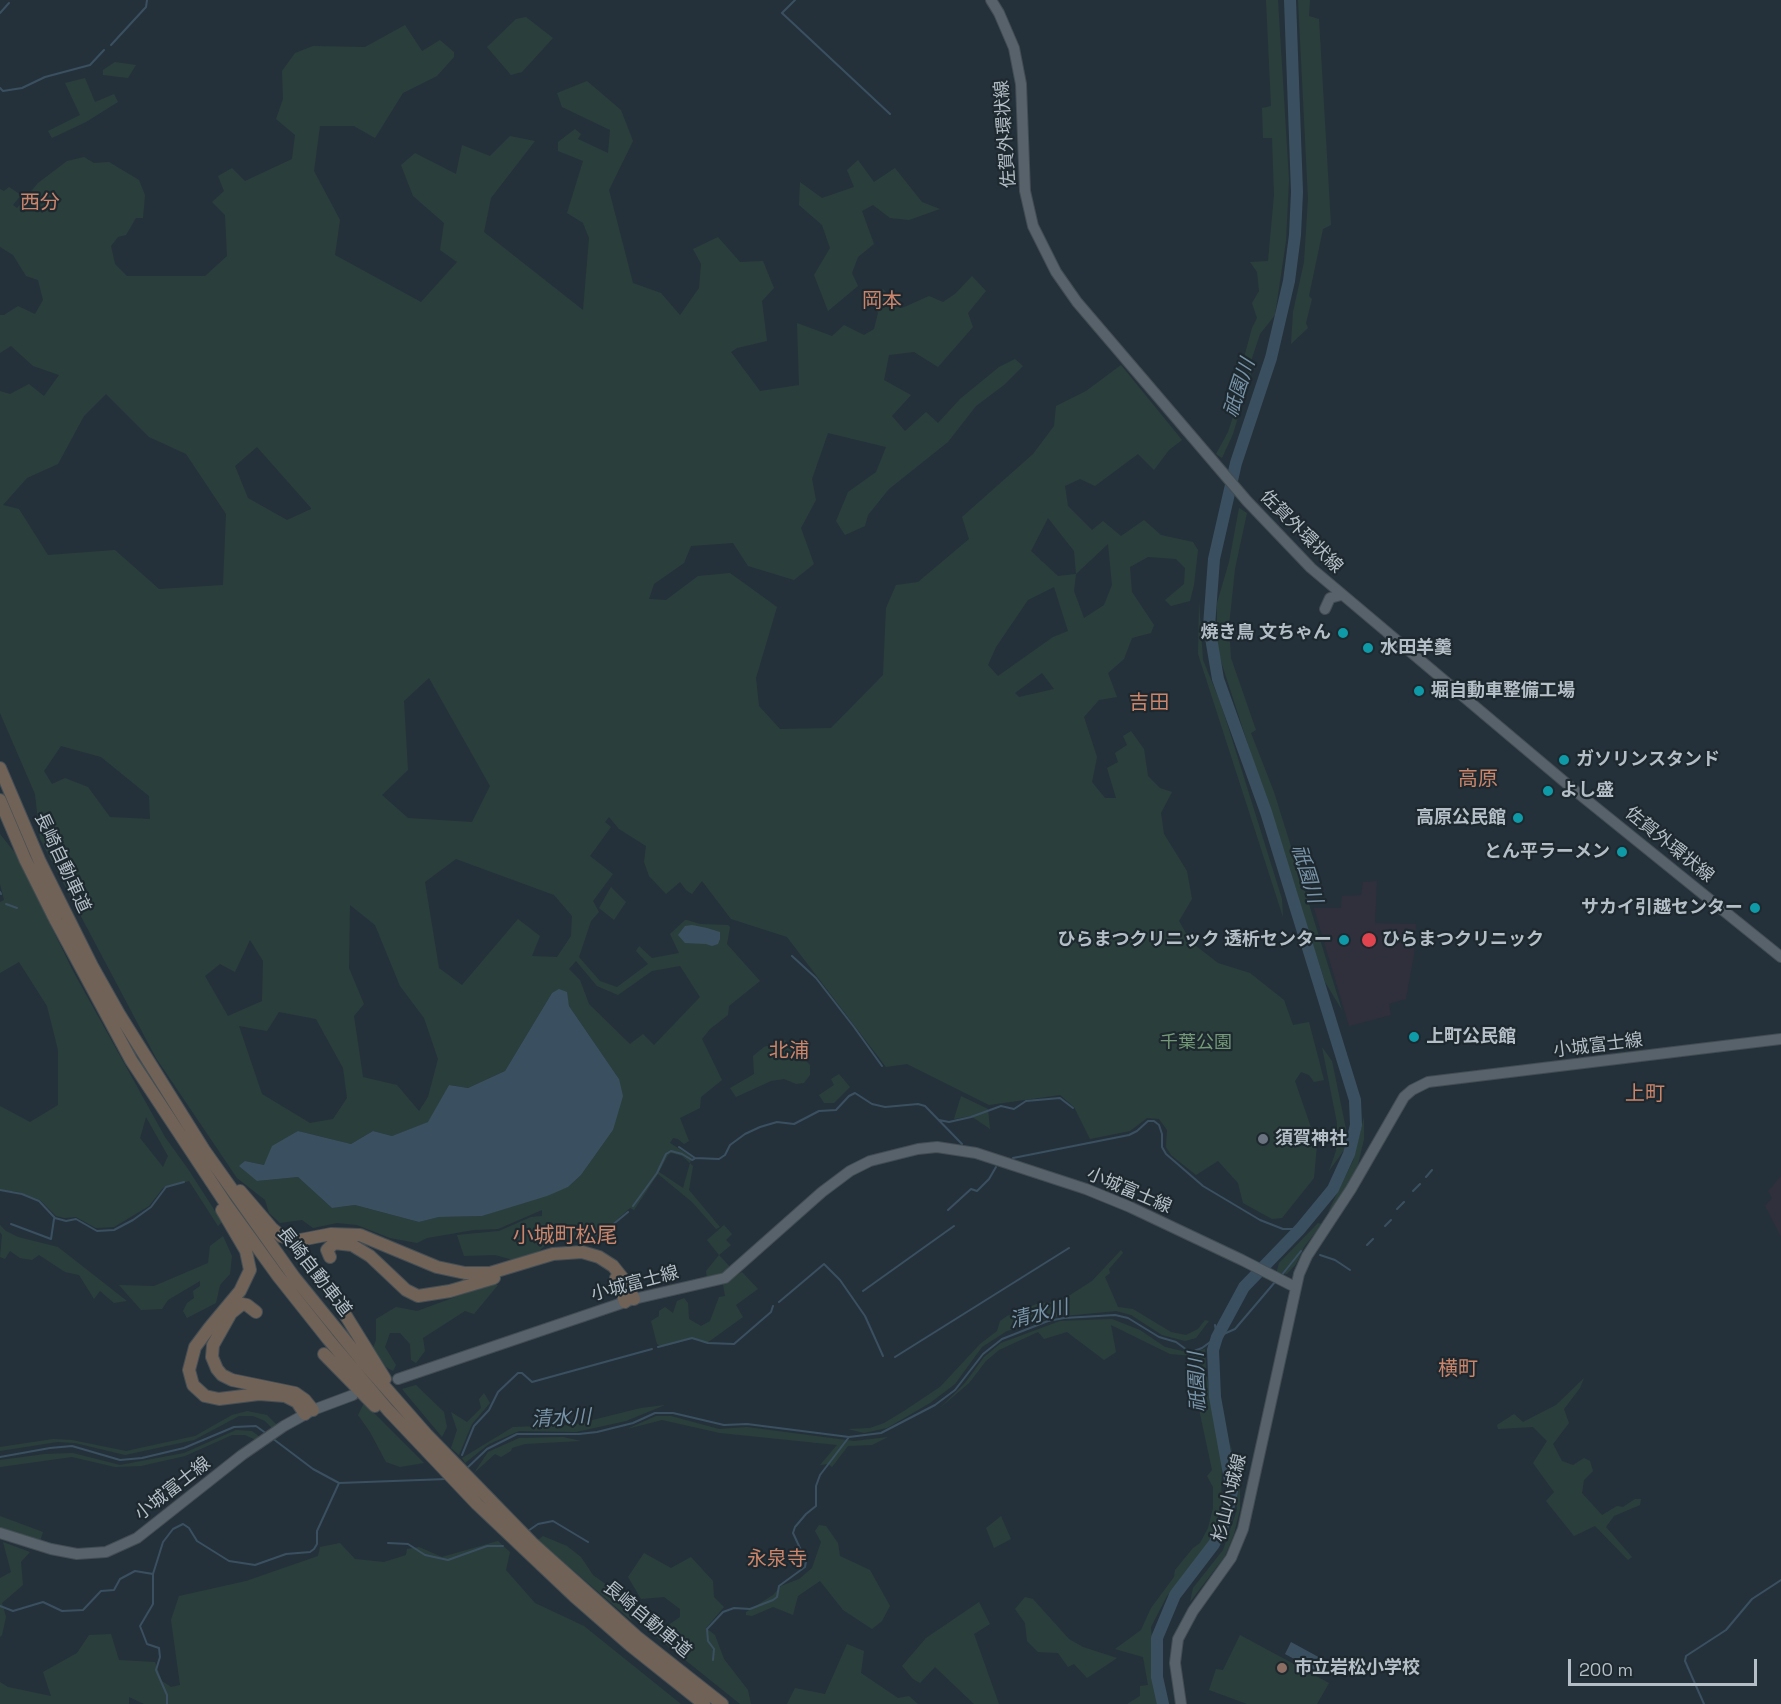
<!DOCTYPE html>
<meta charset="utf-8">
<style>
body{margin:0}
#map{position:relative;width:1781px;height:1704px;overflow:hidden;background:#25313a;font-family:"Space Grotesk",sans-serif}
canvas{display:block}
.scale{position:absolute;left:1568px;top:1659px;width:189px;height:27px;box-sizing:border-box;border:3px solid #b4bec6;border-top:0;padding-left:8px;font-size:18px;line-height:21px;white-space:nowrap;color:#b4bec6;-webkit-text-stroke:4px #1e282f;paint-order:stroke}
</style>
<div id="map">
<canvas width="1781" height="1704"></canvas>
<div class="scale">200 m</div>
</div>
<script>
const ctx = document.querySelector('canvas').getContext('2d');
ctx.lineJoin = 'round';
function paint(path, color) { ctx.fillStyle = color; ctx.fill(path, 'evenodd'); }
const poly = rows => new Path2D(rows.map(r => 'M' + r).join(''));
function strokePath(path, color, width, dash) { ctx.strokeStyle = color; ctx.lineWidth = width; ctx.lineCap = dash ? 'butt' : 'round'; ctx.setLineDash(dash || []); ctx.stroke(path); }
function drawText(font, color, halo, rows, align = 'center') {
  ctx.font = font + ' "Space Grotesk","Noto Sans JP",sans-serif'; ctx.lineWidth = 4.5; ctx.setLineDash([]); ctx.textBaseline = 'middle'; ctx.strokeStyle = halo; ctx.fillStyle = color; for (const [text, x, y, turn = 0] of rows) {
    ctx.save(); ctx.translate(x, y); ctx.rotate((+turn || 0) * Math.PI / 180); ctx.textAlign = isNaN(turn) ? turn : align; if (halo) ctx.strokeText(text, 0, 0); ctx.fillText(text, 0, 0); ctx.restore();
  }
}
const medical = poly([
 [1377,881,1375,923,1416,924,1414,955,1406,999,1389,1004,1391,1015,1349,1026,1314,908,1341,908,1342,896,1361,895,1363,882],
 [1781,1176,1781,1237,1765,1206,1772,1198,1768,1191]
]);
const green = poly([
 [1266,0,1278,0,1289,180,1286,241,1275,315,1260,334,1252,358,1251,374,1233,434,1222,458,1216,454,1228,432,1243,386,1239,380,1245,371,1242,365,1252,328,1257,318,1252,303,1259,291,1257,272,1250,262,1268,261,1274,195,1272,138,1263,138,1262,108,1271,106],
 [1298,0,1310,0,1309,16,1319,19,1331,225,1323,229,1309,296,1312,299,1306,323,1308,328,1291,344,1293,312,1304,262,1308,199],
 [526,17,553,38,522,72,511,75,487,47,516,19],
 [405,25,422,51,440,40,454,52,454,57,437,76,403,93,375,138,354,126,320,126,314,171,340,220,335,255,421,302,457,262,440,250,444,223,413,196,401,165,415,153,456,174,462,145,490,156,510,136,535,141,491,198,484,232,583,310,589,238,583,223,567,213,583,161,558,151,558,142,575,129,581,134,578,139,608,153,610,130,562,107,557,93,587,81,621,110,633,141,609,190,633,283,661,293,680,315,699,288,701,264,693,249,718,237,740,262,763,261,774,288,762,301,767,341,737,348,731,352,760,391,799,385,797,323,832,336,844,325,864,335,874,329,878,313,867,293,883,289,902,308,929,296,943,302,955,294,972,276,986,291,968,313,973,327,938,367,914,352,889,355,884,380,911,395,892,416,905,431,926,412,938,423,960,399,999,367,1015,359,1023,366,1004,385,976,406,948,442,889,489,868,515,865,526,845,535,836,521,848,492,876,472,886,447,828,433,812,479,816,500,801,528,814,564,794,580,748,566,733,543,691,546,684,563,654,584,649,599,666,600,698,576,730,573,777,607,756,678,759,706,780,729,831,728,883,675,886,608,896,585,918,582,969,539,962,517,1033,454,1054,426,1056,406,1086,391,1121,365,1182,440,1169,450,1154,470,1138,454,1095,486,1080,479,1065,486,1068,506,1092,530,1103,521,1121,536,1144,520,1161,535,1193,542,1198,550,1194,585,1190,601,1171,606,1165,600,1184,584,1185,568,1176,559,1148,557,1130,567,1132,592,1154,625,1151,633,1132,638,1124,659,1108,673,1117,697,1099,700,1084,717,1097,757,1092,782,1105,798,1116,798,1107,768,1118,762,1115,753,1127,745,1123,736,1131,731,1144,749,1148,776,1160,788,1172,792,1161,813,1164,834,1187,871,1192,899,1179,921,1191,942,1218,963,1250,973,1284,1000,1293,1025,1309,1022,1324,1080,1314,1082,1309,1075,1301,1072,1295,1081,1317,1145,1314,1178,1282,1218,1272,1219,1243,1203,1238,1183,1218,1161,1196,1175,1171,1155,1166,1147,1167,1130,1159,1119,1147,1118,1130,1131,1090,1139,1074,1107,1060,1095,989,1105,907,1064,886,1067,787,937,731,919,702,881,692,894,686,890,680,882,666,894,649,876,644,862,646,846,619,829,609,817,605,822,611,827,590,856,613,874,593,901,599,912,591,921,579,957,600,981,617,987,648,964,636,951,639,946,652,958,679,953,670,934,685,920,687,920,700,924,728,925,730,927,727,944,760,981,729,1006,728,1015,710,1029,702,1039,722,1080,701,1097,700,1108,680,1118,689,1141,684,1144,678,1139,673,1138,670,1143,692,1157,690,1163,693,1166,689,1190,720,1227,716,1229,692,1202,658,1174,634,1210,630,1208,611,1225,586,1239,552,1239,535,1255,517,1261,495,1255,464,1256,457,1235,499,1231,531,1217,542,1216,542,1210,498,1229,474,1230,427,1238,417,1243,390,1238,357,1225,337,1223,313,1228,302,1220,280,1223,269,1213,265,1200,237,1178,156,1058,40,839,35,794,0,713,0,391,10,394,29,384,44,396,59,375,33,366,11,346,0,353,0,315,4,315,18,306,35,314,43,300,38,280,26,276,13,255,0,247,0,189,4,191,9,187,21,195,13,205,17,208,38,183,67,161,84,157,94,163,109,162,139,180,145,195,143,218,136,218,126,235,118,237,111,246,115,264,127,276,205,276,227,256,225,215,212,202,224,191,218,176,232,168,245,181,292,159,295,135,276,119,283,99,282,71,295,53,313,46,365,47],
 [106,394,149,437,186,454,226,514,223,585,159,589,115,550,48,555,19,509,3,505,27,478,58,464,84,416],
 [257,447,311,508,311,509,287,520,248,498,235,466],
 [1048,518,1074,551,1076,574,1058,576,1031,551],
 [1108,544,1112,585,1104,605,1084,618,1074,591,1076,574],
 [1054,587,1068,631,1053,637,998,676,988,665,996,647,1028,600],
 [1042,673,1054,689,1019,697,1015,693],
 [429,678,490,786,472,822,408,818,382,795,408,770,404,701],
 [61,746,101,757,149,796,150,819,110,817,88,787,65,778,52,784,44,771],
 [456,859,554,895,572,916,571,936,557,957,532,956,540,936,518,919,462,985,439,968,425,882],
 [350,905,375,925,400,986,424,1018,438,1059,428,1097,419,1111,397,1085,363,1077,354,1016,364,1004,349,968],
 [250,940,263,961,262,1001,228,1016,205,976,220,964,235,972],
 [576,961,597,986,618,995,652,971,680,966,700,997,654,1045,643,1034,630,1044,589,1004,580,980,569,969],
 [566,992,569,1006,619,1079,613,1130,581,1175,568,1187,482,1216,439,1217,419,1222,355,1205,332,1208,298,1177,257,1181,245,1161,264,1165,298,1131,351,1144,373,1131,392,1136,429,1122,449,1085,468,1088,505,1071,552,993],
 [279,1012,316,1019,343,1068,347,1098,333,1119,310,1123,262,1094,239,1026,267,1031],
 [671,1153,682,1156,690,1163,683,1188,659,1172,668,1155],
 [115,62,136,65,128,78,103,75,103,70],
 [85,78,95,102,114,94,118,102,86,122,52,138,48,131,80,115,65,83],
 [858,160,874,182,895,168,922,202,940,209,909,220,890,218,873,205,862,211,874,244,858,257,852,273,858,286,828,311,814,275,830,248,822,225,799,205,800,182,822,198,854,187,847,170],
 [1239,508,1247,513,1235,569,1229,626,1231,658,1256,730,1251,733,1274,792,1342,1010,1325,982,1217,649,1217,603,1229,562],
 [1199,601,1203,660,1221,704,1282,899,1283,917,1198,654],
 [0,834,15,853,73,971,165,1137,188,1169,222,1222,218,1226,189,1181,163,1188,149,1206,114,1227,96,1228,76,1217,65,1218,56,1216,40,1200,19,1192,0,1190,0,1106,30,1122,58,1105,58,1050,47,1006,19,962,0,973,0,902,4,900,0,884],
 [146,1117,168,1156,163,1167,140,1138],
 [611,887,626,902,614,920,599,908],
 [785,1040,810,1065,810,1075,804,1083,796,1084,784,1079,771,1081,736,1097,730,1088,754,1074,753,1056,764,1047],
 [1322,1047,1332,1061,1346,1129,1344,1150,1329,1171,1336,1151,1337,1123],
 [839,1074,850,1087,834,1103,824,1103,819,1095,834,1085,831,1079],
 [961,1096,988,1109,990,1129,971,1116,954,1119],
 [1364,1117,1364,1139,1357,1169,1341,1200,1328,1212,1353,1161],
 [1318,1223,1322,1224,1304,1247,1296,1264,1287,1274,1281,1273,1275,1278,1279,1263],
 [0,1225,6,1231,18,1237,58,1247,127,1301,114,1303,100,1291,94,1299,79,1275,65,1272,39,1255,32,1260,20,1258,10,1251,5,1259,0,1257,2,1235,0,1232],
 [724,1225,732,1234,726,1240,731,1245,719,1255,732,1269,707,1279,706,1271,719,1255,707,1240],
 [223,1236,232,1256,230,1274,220,1285,216,1303,187,1318,183,1311,187,1303,194,1298,193,1291,200,1286,200,1281,168,1300,162,1309,141,1310,119,1285,154,1286,208,1263,210,1246],
 [1121,1250,1123,1253,1109,1269,1110,1273,1105,1277,1118,1307,1133,1309,1171,1332,1186,1335,1198,1329,1205,1320,1209,1321,1196,1338,1185,1341,1162,1335,1131,1315,1116,1311,1053,1317,1007,1331,982,1347,955,1384,930,1403,887,1428,864,1433,848,1429,870,1428,884,1423,904,1411,940,1387,980,1344,997,1331,1000,1321,1007,1316,1039,1303,1059,1302,1092,1281],
 [742,1272,758,1289,736,1305,743,1317,707,1343,692,1339,662,1347,657,1344,651,1321,659,1316,659,1311,665,1307,673,1313,677,1301,684,1298,688,1303,689,1319,701,1326,710,1321,719,1297,725,1296,723,1284],
 [491,1284,498,1285,474,1314,465,1311,423,1338,425,1351,416,1363,411,1360,410,1344,400,1333,390,1333,385,1347,396,1365,393,1371,386,1367,373,1348,376,1340,376,1319,396,1307,417,1311],
 [1112,1319,1140,1330,1165,1347,1191,1353,1205,1349,1206,1370,1222,1464,1221,1507,1214,1532,1204,1551,1167,1596,1151,1627,1154,1672,1160,1704,1127,1704,1140,1696,1140,1686,1148,1685,1143,1657,1115,1649,1141,1630,1151,1608,1174,1577,1175,1570,1193,1548,1200,1543,1208,1528,1213,1508,1213,1487,1207,1476,1212,1470,1193,1381,1193,1356,1170,1354,1111,1325,1116,1352,1104,1360,1067,1332,1044,1339,1038,1332,999,1350,986,1361,969,1383,940,1408,965,1383,984,1357,1001,1343,1060,1321],
 [1584,1378,1580,1388,1564,1409,1569,1423,1553,1444,1562,1461,1573,1465,1584,1458,1590,1461,1593,1471,1584,1480,1582,1493,1602,1515,1617,1506,1623,1507,1635,1499,1641,1499,1640,1505,1614,1516,1606,1527,1632,1557,1628,1560,1595,1526,1574,1536,1546,1501,1554,1492,1533,1463,1547,1441,1533,1427,1498,1429,1497,1425,1514,1414,1523,1422,1556,1405],
 [416,1385,444,1412,447,1427,442,1437,402,1389],
 [484,1393,490,1403,472,1424,459,1455,451,1448,457,1430,451,1412,467,1422,481,1408,479,1399],
 [364,1403,424,1463,400,1467,386,1462,370,1432,358,1415],
 [665,1405,626,1421,576,1432,519,1431,489,1444,465,1463,462,1458,513,1427,572,1425,641,1408],
 [247,1411,267,1415,276,1424,272,1428,265,1421,253,1416,239,1416,194,1440,125,1455,75,1443,57,1442,0,1451,0,1447,53,1439,72,1440,126,1451,195,1436,232,1415],
 [656,1416,671,1416,719,1429,747,1427,854,1441,888,1437,872,1445,848,1446,832,1467,828,1464,820,1465,837,1445,720,1433,662,1420,627,1429],
 [236,1430,252,1431,260,1437,256,1440,245,1435,232,1435,185,1456,141,1466,115,1467,72,1457,0,1467,0,1460,45,1454,73,1453,120,1465,184,1453],
 [563,1437,581,1441,525,1444,512,1448,511,1451,501,1457,495,1454,474,1473,488,1452,519,1438],
 [1230,1442,1240,1486,1240,1509,1234,1534,1225,1556,1190,1602,1193,1588,1223,1550,1237,1510],
 [0,1516,43,1532,40,1541,0,1529],
 [1001,1516,1011,1539,994,1548,986,1528],
 [819,1525,826,1526,838,1543,840,1556,870,1570,890,1606,882,1621,872,1629,843,1610,820,1581,798,1596,793,1615,773,1607,752,1616,746,1615,746,1612,773,1595,781,1586,799,1579,812,1568,821,1542,815,1531],
 [543,1536,567,1546,581,1557,593,1575,618,1593,632,1621,538,1540],
 [498,1541,510,1552,506,1570,535,1603,584,1626,681,1704,144,1704,129,1697,129,1704,0,1704,0,1682,8,1687,51,1696,43,1672,77,1653,89,1635,111,1634,119,1660,155,1662,162,1681,171,1687,180,1685,171,1620,179,1596,246,1581,318,1556,320,1547,340,1543,355,1559,384,1562,406,1555,407,1549,419,1547,442,1557],
 [3,1542,30,1552,21,1562,23,1585,2,1603,6,1617,2,1635,0,1637,0,1578,11,1572],
 [644,1553,671,1568,691,1557,713,1581,714,1597,724,1607,706,1628,715,1635,724,1659,748,1690,751,1704,740,1704,654,1635,680,1617,680,1609,664,1597,641,1599,628,1577],
 [1025,1597,1033,1599,1069,1639,1083,1647,1117,1658,1087,1678,1074,1664,1068,1667,1058,1653,1038,1652,1027,1641,1025,1623,1015,1609],
 [979,1602,990,1624,974,1634,999,1704,974,1704,935,1667,920,1683,913,1679,902,1666,926,1638],
 [1240,1635,1329,1683,1317,1704,1247,1704,1209,1690,1216,1669,1223,1670],
 [847,1644,864,1651,861,1673,898,1698,909,1696,918,1704,787,1704,795,1688,825,1694]
]);
const water = poly([
 [692,925,707,928,720,932,720,939,718,944,712,946,706,944,685,943,678,935,685,926],
 [559,989,567,992,569,1006,619,1079,623,1096,613,1130,581,1175,568,1187,547,1196,482,1216,439,1217,419,1222,355,1205,332,1208,298,1177,257,1181,239,1166,245,1161,264,1165,272,1146,298,1131,351,1144,373,1131,392,1136,428,1122,449,1085,468,1088,505,1071,552,993],
 [1291,1642,1324,1660,1318,1672,1285,1654]
]);
const stream = poly([
 [795,0,782,13,890,114],
 [0,13,9,3],
 [111,45,146,7,147,0],
 [0,88,3,91,22,88,45,77,90,65,104,50],
 [0,892,1,894],
 [6,904,17,908],
 [792,956,816,978,854,1027,882,1066],
 [939,1120,949,1122,971,1117,1001,1106,1014,1109,1026,1101,1060,1098,1073,1108],
 [679,1147,695,1158,719,1159,725,1155,730,1145,745,1134,760,1127,777,1122,794,1124,819,1111,836,1110,849,1096,855,1093,872,1104,885,1107,918,1104,925,1106,962,1144],
 [1013,1158,1129,1135,1137,1131,1148,1121,1154,1121,1159,1125,1162,1134,1162,1147,1166,1154,1203,1186,1260,1220,1283,1229,1300,1229],
 [1426,1177,1432,1170],
 [0,1190,22,1194,39,1201,55,1218,66,1221,76,1219,97,1231,114,1230,133,1220,151,1207,166,1187,184,1182],
 [1413,1191,1420,1184],
 [633,1206,657,1173,666,1154,671,1151,682,1154,692,1160,694,1159],
 [1397,1209,1404,1202],
 [948,1210,971,1189,977,1191,989,1179,996,1167],
 [11,1224,51,1239,54,1219],
 [1385,1226,1391,1220],
 [592,1237,611,1226,628,1212],
 [1367,1245,1373,1239],
 [1320,1255,1335,1260,1350,1270],
 [1281,1276,1301,1251],
 [863,1291,954,1226],
 [779,1302,824,1264,840,1280,865,1316,883,1356],
 [1215,1325,1217,1337,1235,1329,1275,1282],
 [658,1347,692,1338,708,1343,734,1344,771,1312,773,1306],
 [895,1357,1069,1248],
 [272,1438,313,1469,339,1483,447,1479],
 [462,1455,474,1426,489,1410,498,1392,518,1373,522,1373,532,1382,652,1349],
 [0,1457,50,1448,72,1446,120,1460,142,1458,184,1448,234,1427,256,1426,267,1434],
 [465,1470,487,1449,517,1434,579,1434,597,1432,633,1423,655,1413,673,1413,724,1425,747,1424,849,1437,881,1433,935,1405,955,1390,983,1354,1002,1339,1048,1321,1064,1318,1115,1315,1128,1318,1159,1337,1176,1342,1187,1350,1194,1351,1202,1348,1217,1337],
 [528,1531,538,1524,553,1521,588,1542],
 [388,1543,408,1544,425,1555,448,1560,487,1546,503,1546],
 [0,1606,13,1611,43,1602,62,1611,83,1610,101,1591,114,1590,120,1579,135,1571,153,1574],
 [713,1660,714,1649,708,1641,707,1629,723,1612,734,1608,750,1609,773,1600,777,1597,779,1586,805,1567,806,1561,793,1533,795,1527,806,1514,816,1506,816,1486,820,1475,849,1437],
 [167,1704,167,1695,156,1670,160,1657,159,1648,147,1644,140,1626,153,1604,153,1574,163,1542,173,1529,183,1524,189,1528,197,1541,229,1561,255,1565,286,1554,310,1552,314,1549,317,1544,317,1531,339,1483],
 [1704,1704,1685,1661,1686,1656,1726,1630,1752,1599,1781,1580]
]);
const river = poly([
 [1163,1704,1157,1677,1157,1638,1175,1595,1214,1544,1226,1519,1232,1491,1215,1397,1213,1350,1217,1337,1244,1287,1300,1229,1333,1189,1349,1154,1356,1125,1355,1100,1266,812,1218,679,1209,626,1214,559,1236,463,1271,358,1289,281,1295,235,1297,192,1290,0]
]);
const major = poly([
 [991,0,999,13,1014,48,1021,84,1025,191,1033,226,1056,272,1077,302,1247,501,1311,568,1573,789,1781,957],
 [1325,609,1330,598,1341,595],
 [398,1379,634,1299,725,1278,822,1192,850,1171,870,1161,918,1149,937,1147,976,1153,1086,1189,1130,1207,1242,1260,1295,1287],
 [0,1533,51,1549,77,1554,106,1552,137,1538,242,1455,284,1426,313,1410,353,1395],
 [1181,1704,1175,1663,1178,1639,1193,1611,1231,1558,1243,1529,1299,1274,1307,1256,1351,1189,1404,1097,1412,1090,1428,1082,1781,1039]
]);
const highway = poly([
 [0,768,40,862,92,966,119,1014,204,1150,294,1277,363,1362,427,1435,532,1543,637,1637,722,1704],
 [0,800,25,859,56,921,131,1060,226,1204,278,1276,328,1339,388,1410,477,1504,574,1596,630,1645,704,1704],
 [240,1191,275,1232],
 [222,1210,246,1251,250,1270,240,1291,210,1327,195,1347,189,1370,193,1385,205,1396,219,1399,259,1394,285,1396,297,1402,305,1414],
 [270,1227,281,1236,295,1241,331,1234,360,1235,437,1267,465,1273,490,1273,553,1254,582,1252,599,1257,613,1266,625,1281,634,1299],
 [330,1257,327,1250,334,1243,352,1245,370,1256,406,1290,418,1296,450,1291,494,1278],
 [616,1278,620,1286,625,1302],
 [256,1312,247,1305,242,1304,231,1313,213,1345,212,1357,217,1369,222,1375,232,1380,295,1393,305,1400,313,1410],
 [346,1316,385,1379],
 [324,1354,375,1406]
]);
const markers = [
 [1343,633,6,"#0f9aa8"],
 [1368,648,6,"#0f9aa8"],
 [1419,691,6,"#0f9aa8"],
 [1564,760,6,"#0f9aa8"],
 [1548,791,6,"#0f9aa8"],
 [1518,818,6,"#0f9aa8"],
 [1622,852,6,"#0f9aa8"],
 [1755,908,6,"#0f9aa8"],
 [1344,940,6,"#0f9aa8"],
 [1369,940,8,"#e0444e"],
 [1414,1037,6,"#0f9aa8"],
 [1263,1139,6,"#6b7280"],
 [1282,1668,6,"#8d6e63"]
];
const streetNames = [
 ["佐賀外環状線",1006,134,-94],
 ["佐賀外環状線",1301,532,45],
 ["佐賀外環状線",1669,845,39],
 ["長崎自動車道",62,863,65],
 ["小城富士線",1598,1046,-7],
 ["小城富士線",1129,1191,23],
 ["長崎自動車道",314,1272,52],
 ["小城富士線",635,1284,-15],
 ["小城富士線",173,1489,-38],
 ["杉山小城線",1230,1498,-76],
 ["長崎自動車道",647,1620,40]
];
const poiNames = [
 ["焼き鳥 文ちゃん",1331,633,"right"],
 ["水田羊羹",1380,648],
 ["堀自動車整備工場",1431,691],
 ["ガソリンスタンド",1576,760],
 ["よし盛",1560,791],
 ["高原公民館",1506,818,"right"],
 ["とん平ラーメン",1610,852,"right"],
 ["サカイ引越センター",1743,908,"right"],
 ["ひらまつクリニック 透析センター",1332,940,"right"],
 ["ひらまつクリニック",1382,940],
 ["上町公民館",1426,1037],
 ["須賀神社",1275,1139],
 ["市立岩松小学校",1294,1668]
];
const parkNames = [
 ["千葉公園",1196,1043]
];
const neighbourhoodNames = [
 ["西分",40,204],
 ["岡本",882,302],
 ["吉田",1149,704],
 ["高原",1478,780],
 ["北浦",789,1052],
 ["上町",1645,1095],
 ["横町",1458,1370],
 ["永泉寺",777,1560]
];
const waterNames = [
 ["祇園川",1240,388,-72],
 ["祇園川",1306,874,73],
 ["清水川",1039,1315,-14],
 ["祇園川",1198,1382,-92],
 ["清水川",561,1419,-3]
];
const quarterNames = [
 ["小城町松尾",565,1236]
];
paint(medical, '#30303c');
paint(green, '#2a3f3c');
paint(water, '#3a5060');
strokePath(stream, '#3a5060', 2);
strokePath(river, '#3a5060', 12);
strokePath(major, '#424c53', 12);
strokePath(highway, '#444e55', 14);
strokePath(major, '#57626a', 10);
strokePath(highway, '#706256', 12);
for (const [x, y, r, color] of markers) { const dot = new Path2D(); dot.arc(x, y, r, 0, 2 * Math.PI); ctx.fillStyle = color; ctx.fill(dot); strokePath(dot, '#1e282f', 2); }
drawText('18px', '#b4bec6', '#1e282f', streetNames);
drawText('bold 18px', '#b4bec6', '#1e282f', poiNames, 'left');
drawText('18px', '#749a77', '#1e282f', parkNames);
drawText('20px', '#cb856a', '#1e282f', neighbourhoodNames);
drawText('italic 20px', '#7793a7', '#1e282f', waterNames);
drawText('21px', '#cb856a', '#1e282f', quarterNames);
</script>
